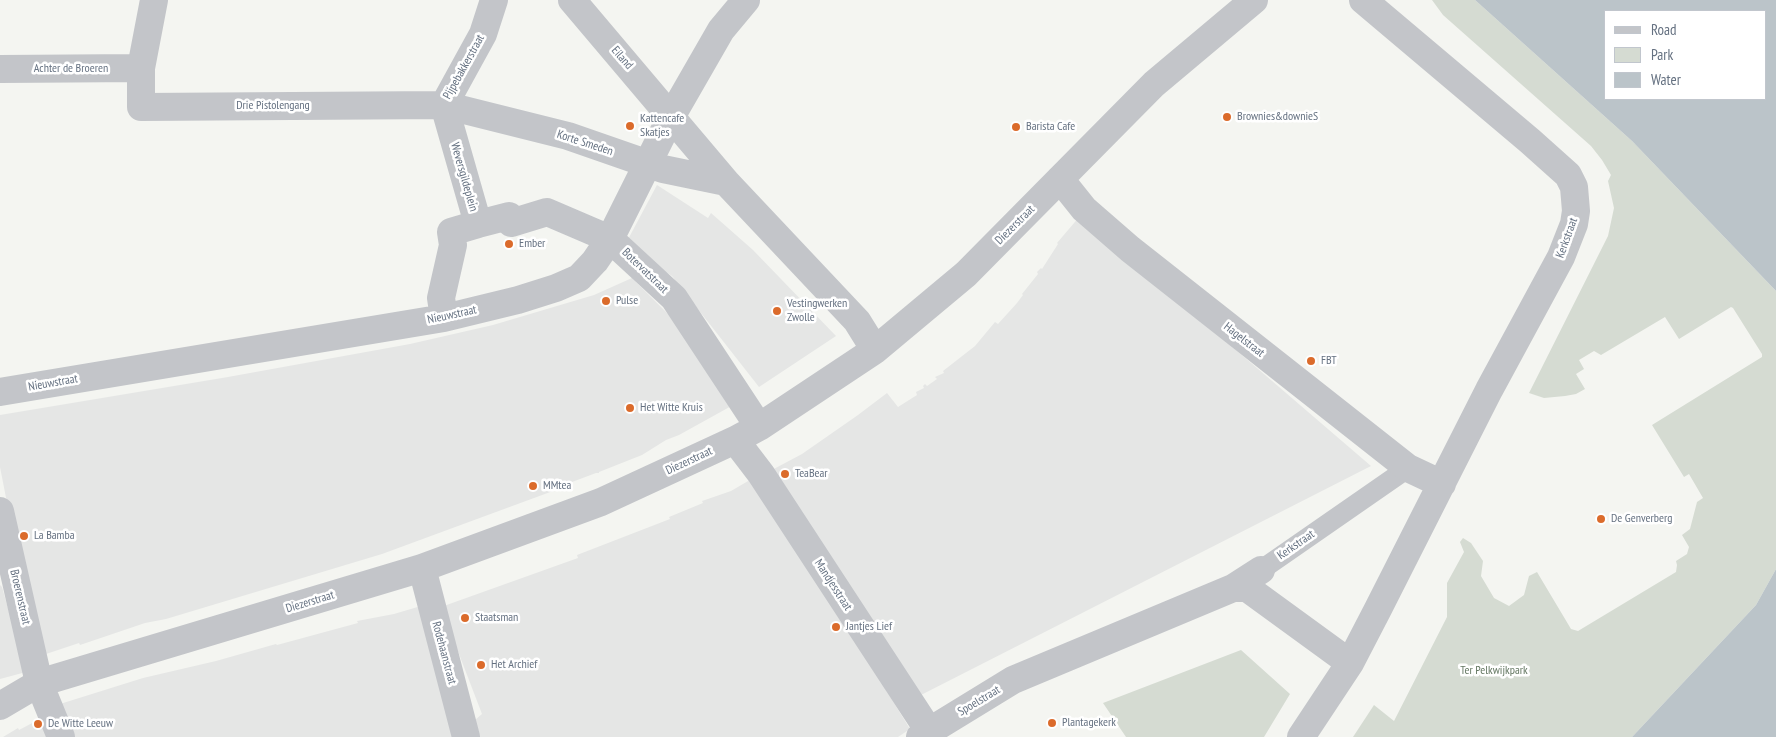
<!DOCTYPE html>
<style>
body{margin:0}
#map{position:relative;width:1776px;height:737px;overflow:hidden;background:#f4f5f1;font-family:"PT Sans Narrow",sans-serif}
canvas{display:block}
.legend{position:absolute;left:1604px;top:10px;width:162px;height:90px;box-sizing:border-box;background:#fff;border:1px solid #c1c6cd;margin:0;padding:6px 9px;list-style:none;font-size:15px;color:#657181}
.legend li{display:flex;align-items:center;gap:10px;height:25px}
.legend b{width:25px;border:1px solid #c1c6cd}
</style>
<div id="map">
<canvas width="1776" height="737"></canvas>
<ul class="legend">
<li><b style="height:6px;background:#c3c5c9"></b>Road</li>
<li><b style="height:14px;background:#d5dbd2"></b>Park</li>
<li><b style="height:14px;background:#bbc4c9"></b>Water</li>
</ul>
</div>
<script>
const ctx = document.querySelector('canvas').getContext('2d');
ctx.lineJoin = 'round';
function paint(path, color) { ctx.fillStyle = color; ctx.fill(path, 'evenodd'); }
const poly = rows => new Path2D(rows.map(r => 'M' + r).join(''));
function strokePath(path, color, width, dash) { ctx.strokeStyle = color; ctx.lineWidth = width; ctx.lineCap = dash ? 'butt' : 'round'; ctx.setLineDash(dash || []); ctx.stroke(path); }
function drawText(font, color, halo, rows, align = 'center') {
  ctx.font = font + ' "PT Sans Narrow",sans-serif'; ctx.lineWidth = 5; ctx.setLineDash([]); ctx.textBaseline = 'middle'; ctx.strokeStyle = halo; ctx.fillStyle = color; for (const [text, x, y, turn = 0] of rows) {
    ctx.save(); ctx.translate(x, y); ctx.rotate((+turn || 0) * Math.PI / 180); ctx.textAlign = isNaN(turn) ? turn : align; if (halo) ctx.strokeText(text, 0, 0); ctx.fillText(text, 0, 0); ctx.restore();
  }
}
const built = poly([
 [657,185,708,218,711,213,753,250,836,336,759,387,672,276,625,245],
 [1080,216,1371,466,919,696,770,471,802,454,858,415,887,393,898,407,917,395,916,392,924,388,923,386,925,384,927,386,937,379,935,377,944,373,943,371,975,346,995,322,998,324,1017,303,1023,295,1022,294,1038,274,1037,272,1041,268,1042,269,1058,244,1057,243],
 [632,278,676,322,735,404,679,435,666,440,642,455,599,472,599,473,596,473,572,482,572,484,382,554,166,619,145,623,80,645,79,643,46,654,9,513,0,467,0,415,228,377,410,344,493,325,594,295],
 [755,477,910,729,898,737,480,737,475,720,482,714,441,607,578,558,577,555,670,519,669,517,703,503,702,501,705,500,731,491],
 [0,585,2,587,26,672,0,679],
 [421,606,460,737,74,737,60,704,143,678,216,661,276,644,277,645,358,623,357,621,394,614],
 [39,718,50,737,3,737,18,728,19,730,36,721,36,719]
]);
const green = poly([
 [1432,0,1475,0,1632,141,1776,291,1776,569,1756,605,1632,737,1353,737,1374,705,1394,721,1447,617,1447,583,1464,552,1460,542,1463,538,1471,543,1483,561,1481,576,1494,598,1509,606,1524,595,1529,576,1537,572,1571,629,1578,631,1676,572,1677,565,1676,561,1687,554,1689,547,1682,535,1690,529,1697,502,1703,498,1689,474,1684,477,1652,425,1762,357,1762,354,1733,308,1731,307,1679,339,1665,317,1601,355,1594,351,1579,360,1584,369,1576,374,1585,389,1576,394,1565,396,1544,398,1529,393,1608,236,1614,208,1608,181,1611,175,1602,160,1591,146,1443,15],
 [1241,650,1290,694,1264,737,1126,737,1103,703]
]);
const water = poly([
 [1475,0,1776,0,1776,291,1632,141],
 [1765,11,1765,99,1605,99,1605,11],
 [1776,569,1776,737,1632,737,1756,605]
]);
const lane = poly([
 [1261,570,1408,468]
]);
const street = poly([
 [154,0,141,68,141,107,444,105,568,136,663,169,726,182,857,321,875,350],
 [572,0,726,182],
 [0,69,141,68],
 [444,105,478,224,451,232,453,245,441,298,444,318],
 [444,105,483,34,494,0],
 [1060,179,1084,209,1130,249,1408,468,1442,484],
 [478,224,509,216,511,223,547,212,610,239,674,298,759,427],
 [0,392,444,318,518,300,556,288,579,278,595,261,610,239,671,117,721,30,746,0],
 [735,440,761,474,929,731],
 [0,511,39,683,61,737],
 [422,568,466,737],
 [1233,588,1261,570],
 [0,706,39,683,422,568,601,502,735,440,759,427,875,350,966,274,1154,84,1254,0],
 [920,737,1013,680,1233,588,1247,588,1350,663],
 [1301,737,1350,663,1378,609,1489,390,1561,257,1574,224,1576,211,1574,187,1568,175,1530,141,1363,0]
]);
const markers = [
 [1227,117,5,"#db6b2b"],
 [630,126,5,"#db6b2b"],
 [1016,127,5,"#db6b2b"],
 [509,244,5,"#db6b2b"],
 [606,301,5,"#db6b2b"],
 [777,311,5,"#db6b2b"],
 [1311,361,5,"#db6b2b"],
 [630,408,5,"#db6b2b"],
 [785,474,5,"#db6b2b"],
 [533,486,5,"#db6b2b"],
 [1601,519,5,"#db6b2b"],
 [24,536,5,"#db6b2b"],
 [465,618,5,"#db6b2b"],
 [836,627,5,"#db6b2b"],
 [481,665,5,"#db6b2b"],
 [1052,723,5,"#db6b2b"],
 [38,724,5,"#db6b2b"]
];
const streetNames = [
 ["Eiland",622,58,49],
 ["Pijpebakkerstraat",464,67,-61],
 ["Achter de Broeren",71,69],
 ["Drie Pistolengang",273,106],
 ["Korte Smeden",585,143,18],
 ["Weversgildeplein",464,177,74],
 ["Diezerstraat",1015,225,-45],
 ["Kerkstraat",1567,238,-70],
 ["Botervatstraat",645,271,44],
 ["Nieuwstraat",452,315,-12],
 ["Hagelstraat",1244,340,38],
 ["Nieuwstraat",53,383,-10],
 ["Diezerstraat",689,461,-25],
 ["Kerkstraat",1296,545,-35],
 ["Mandjesstraat",833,585,57],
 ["Broerenstraat",20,597,77],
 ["Diezerstraat",310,602,-17],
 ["Rodehaanstraat",444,653,75],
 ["Spoelstraat",979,701,-31]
];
const poiNames = [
 ["Brownies&downieS",1237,117],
 ["Kattencafe",640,119],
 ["Skatjes",640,133],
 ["Barista Cafe",1026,127],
 ["Ember",519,244],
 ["Pulse",616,301],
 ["Vestingwerken",787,304],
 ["Zwolle",787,318],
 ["FBT",1321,361],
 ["Het Witte Kruis",640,408],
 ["TeaBear",795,474],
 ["MMtea",543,486],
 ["De Genverberg",1611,519],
 ["La Bamba",34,536],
 ["Staatsman",475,618],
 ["Jantjes Lief",846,627],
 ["Het Archief",491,665],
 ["Plantagekerk",1062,723],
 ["De Witte Leeuw",48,724]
];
const parkNames = [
 ["Ter Pelkwijkpark",1494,671]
];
paint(built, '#e5e6e5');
paint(green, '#d5dbd2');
paint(water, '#bbc4c9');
strokePath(lane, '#c3c5c9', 20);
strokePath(street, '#c3c5c9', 28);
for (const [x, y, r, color] of markers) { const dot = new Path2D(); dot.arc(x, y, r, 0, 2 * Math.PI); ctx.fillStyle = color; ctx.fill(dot); strokePath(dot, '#fff', 2); }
drawText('12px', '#657181', '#fff', streetNames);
drawText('12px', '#657181', '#fff', poiNames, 'left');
drawText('12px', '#657863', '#fff', parkNames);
</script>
